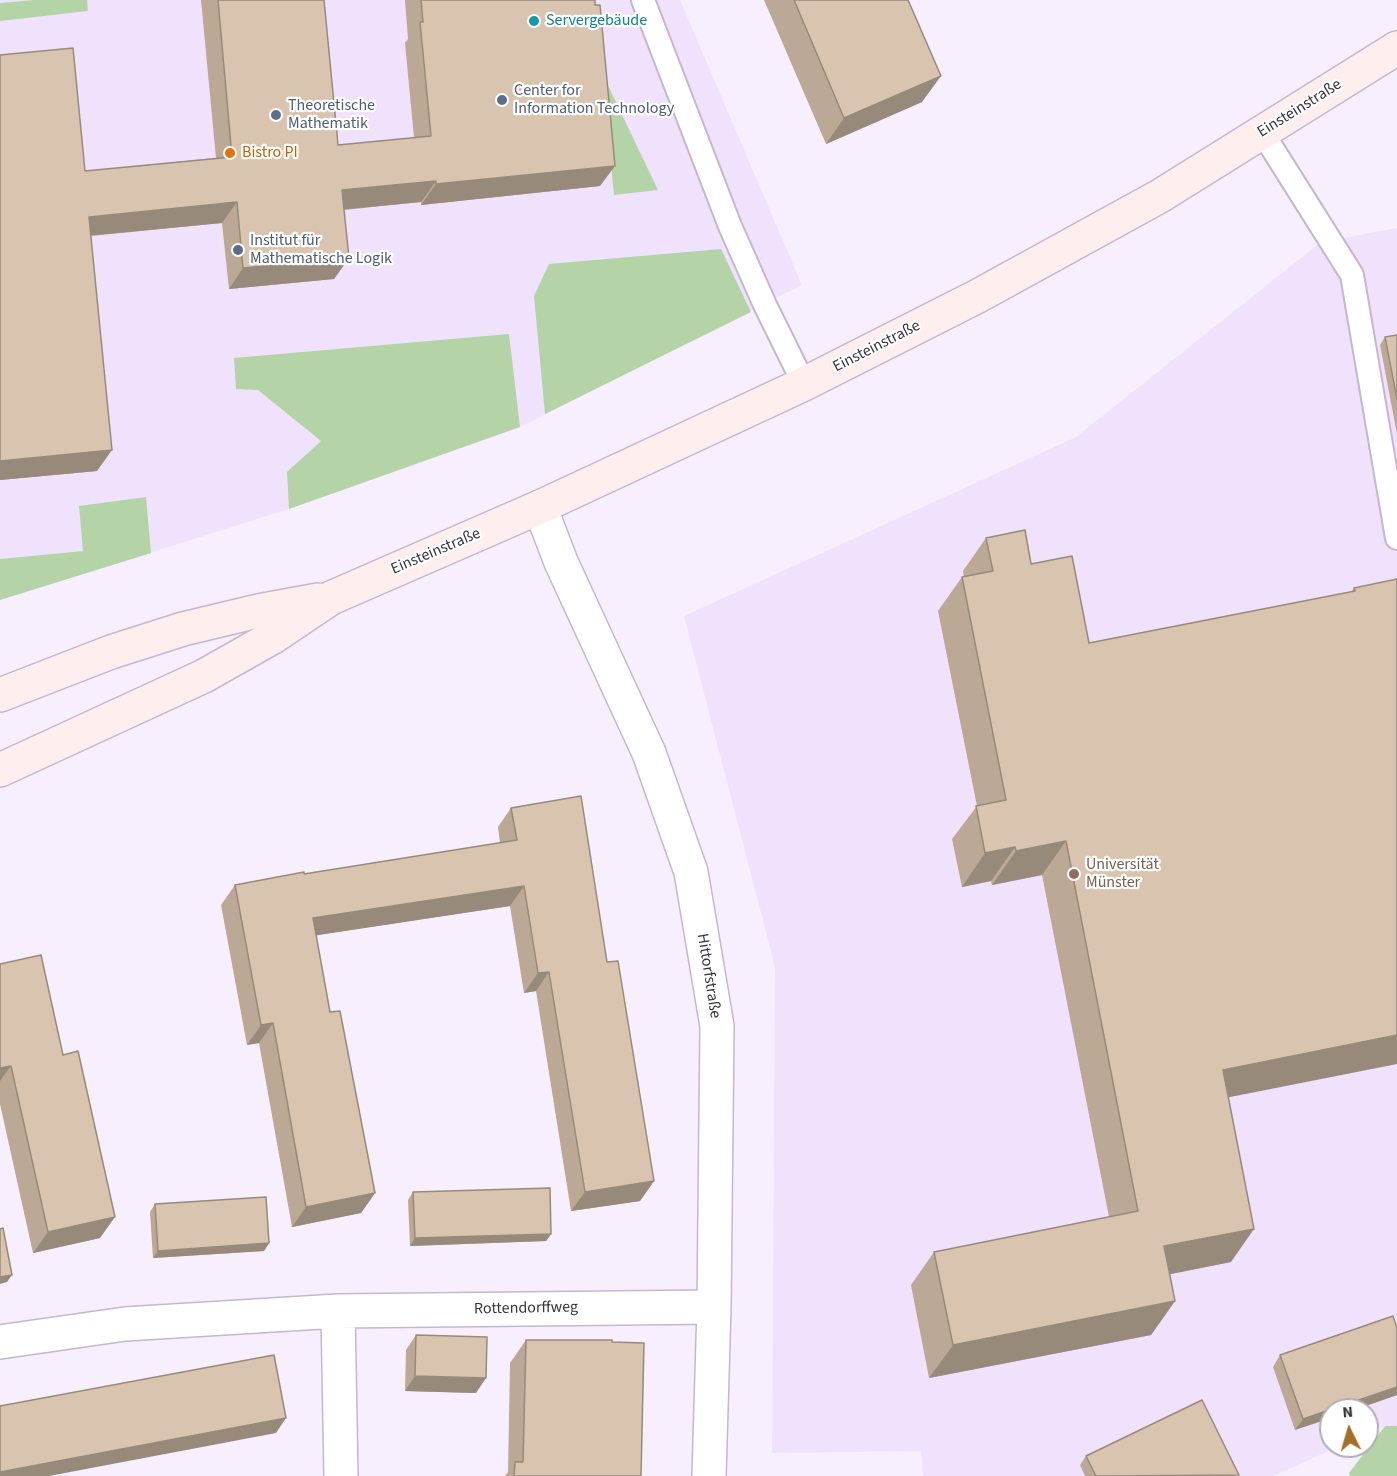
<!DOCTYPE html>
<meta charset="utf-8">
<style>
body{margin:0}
#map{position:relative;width:1397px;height:1476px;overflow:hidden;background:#f7effe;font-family:"Source Sans 3",sans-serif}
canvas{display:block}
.north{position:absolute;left:1319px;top:1398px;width:60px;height:60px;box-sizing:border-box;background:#fff;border:2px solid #b0aeb2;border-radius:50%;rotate:355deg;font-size:16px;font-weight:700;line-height:24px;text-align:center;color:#39343e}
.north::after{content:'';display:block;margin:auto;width:21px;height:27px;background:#a46e29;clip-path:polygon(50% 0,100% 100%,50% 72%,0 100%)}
</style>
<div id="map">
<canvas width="1397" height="1476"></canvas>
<div class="north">N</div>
</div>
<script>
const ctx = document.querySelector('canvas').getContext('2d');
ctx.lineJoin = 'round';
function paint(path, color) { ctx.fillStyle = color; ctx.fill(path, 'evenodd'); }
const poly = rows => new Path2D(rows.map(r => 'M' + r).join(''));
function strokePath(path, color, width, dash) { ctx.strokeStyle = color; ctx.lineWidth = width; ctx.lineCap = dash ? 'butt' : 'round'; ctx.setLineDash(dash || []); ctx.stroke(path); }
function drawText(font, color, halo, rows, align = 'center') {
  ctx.font = font + ' "Source Sans 3",sans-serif'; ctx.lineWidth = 4.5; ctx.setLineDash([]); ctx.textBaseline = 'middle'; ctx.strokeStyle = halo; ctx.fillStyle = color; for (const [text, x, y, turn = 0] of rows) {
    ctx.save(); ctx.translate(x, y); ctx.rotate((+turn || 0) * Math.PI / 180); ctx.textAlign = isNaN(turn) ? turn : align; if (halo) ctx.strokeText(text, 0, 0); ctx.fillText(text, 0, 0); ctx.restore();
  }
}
const built = poly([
 [0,0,680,0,802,285,520,427,289,509,0,600],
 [1397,228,1397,1426,1385,1426,1367,1434,1367,1410,1331,1410,1331,1446,1340,1446,1273,1476,923,1476,921,1451,772,1453,775,967,684,616,1076,437,1321,242]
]);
const green = poly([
 [34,0,87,0,88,11,0,21,0,3],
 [602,73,658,190,614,195],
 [721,249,751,312,545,414,534,296,549,264],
 [509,334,520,427,289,509,287,472,321,441,258,390,236,389,234,358],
 [146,497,151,553,0,600,0,559,83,551,79,506],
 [1385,1426,1397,1426,1397,1476,1350,1476,1349,1473]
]);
const lane = poly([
 [643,0,730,226,765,305,804,384],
 [1262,132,1352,275,1397,538]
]);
const street = poly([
 [540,507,561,562,649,753,691,872,717,1026,714,1307,709,1476],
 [338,1311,341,1476],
 [0,1342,125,1324,338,1311,714,1307]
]);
const secondary = poly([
 [0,695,111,652,183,629,258,611,318,600],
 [0,770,204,676,273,637,331,598,540,507,804,384,978,296,1160,196,1397,48]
]);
const wall = poly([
 [201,0,324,0,338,145,414,138,405,43,408,39,405,0,595,0,600,186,421,205,421,202,344,210,349,258,334,279,229,289,222,223,91,236,97,471,0,480,0,55,85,171,216,158],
 [764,0,908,0,922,102,826,144],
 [1397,335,1397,434,1380,345,1385,337],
 [986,538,1031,564,1089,643,1351,592,1354,588,1397,579,1229,1097,1231,1262,1170,1274,1175,1301,1151,1335,929,1378,911,1285,934,1252,1109,1217,1042,875,992,885,991,881,962,887,952,839,977,806,938,611,962,577,964,577,963,571],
 [511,808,607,962,654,1181,640,1201,571,1211,536,991,524,993,510,906,316,935,330,1012,375,1193,361,1213,292,1227,259,1043,247,1045,221,905,235,885,500,843,498,827],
 [0,964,63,1055,100,1238,33,1253,0,1104],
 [413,1192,551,1234,546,1241,410,1246,408,1200],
 [155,1204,269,1243,264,1251,153,1258,150,1212],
 [1397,1328,1397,1395,1354,1410,1331,1410,1295,1430,1273,1367,1280,1355],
 [416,1335,476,1393,405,1391,406,1350],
 [526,1340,641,1476,505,1476,508,1472,510,1363],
 [1086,1456,1238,1476,1085,1476,1080,1465]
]);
const shadedWall = poly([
 [941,76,922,102,826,144,844,118],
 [615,166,600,186,421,205,436,184],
 [436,181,421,202,327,211,342,190],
 [237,202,222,223,75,237,89,217],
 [349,258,334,279,229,289,243,268],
 [112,450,97,471,0,480,0,461],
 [1066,841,1042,875,992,885,1016,851],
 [1015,847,991,881,962,887,985,853],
 [524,886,510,906,299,938,313,918],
 [549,972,536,991,524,993,538,973],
 [273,1023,259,1043,247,1045,261,1025],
 [1397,1035,1397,1064,1200,1103,1223,1070],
 [11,1066,0,1081,0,1068],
 [654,1181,640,1201,571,1211,585,1192],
 [375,1193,361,1213,292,1227,306,1207],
 [115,1217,100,1238,33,1253,48,1232],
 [1254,1229,1231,1262,1141,1280,1164,1246],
 [551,1234,546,1241,410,1246,415,1238],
 [269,1243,264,1251,153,1258,158,1251],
 [12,1275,7,1282,0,1284,0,1277],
 [1175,1301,1151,1335,929,1378,953,1345],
 [415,1376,486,1378,476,1393,405,1391],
 [1397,1387,1397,1395,1354,1410,1331,1410,1331,1418,1295,1430,1303,1419],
 [286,1418,276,1433,49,1476,0,1476,0,1472]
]);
const building = poly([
 [218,0,324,0,338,145,431,136,420,22,423,22,421,0,595,0,595,5,600,5,615,166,436,184,436,181,342,190,349,258,243,268,237,202,89,217,112,450,0,461,0,55,73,48,85,171,232,157,218,0],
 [794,0,908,0,941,76,844,118,794,0],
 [1397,335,1397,399,1385,337,1397,335],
 [1025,530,1031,564,1072,556,1089,643,1355,591,1354,588,1397,579,1397,1035,1223,1070,1254,1229,1164,1246,1175,1301,953,1345,934,1252,1138,1211,1066,841,1016,851,1015,847,985,853,976,806,1006,800,962,577,993,571,986,538,1025,530],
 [581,796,607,962,618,961,654,1181,585,1192,549,972,538,973,524,886,313,918,330,1012,340,1011,375,1193,306,1207,273,1023,261,1025,235,885,304,872,304,874,517,840,511,808,581,796],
 [41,955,63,1055,78,1051,115,1217,48,1232,11,1066,0,1068,0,964,41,955],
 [550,1188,551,1234,415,1238,413,1192,550,1188],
 [266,1197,269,1243,158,1251,155,1204,266,1197],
 [3,1228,12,1275,0,1277,0,1229,3,1228],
 [1393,1316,1397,1328,1397,1387,1303,1419,1280,1355,1393,1316],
 [416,1335,487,1337,486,1378,415,1376,416,1335],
 [526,1340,612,1340,612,1342,644,1343,641,1476,514,1476,515,1462,523,1462,526,1340],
 [274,1355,286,1418,0,1472,0,1406,274,1355],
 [1202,1400,1239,1475,1096,1476,1086,1456,1202,1400]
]);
const markers = [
 [534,21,6,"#0f9aa8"],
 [502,100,6,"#5c6f8a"],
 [276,115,6,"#5c6f8a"],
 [230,153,6,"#e8710a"],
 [238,250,6,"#5c6f8a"],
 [1074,874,6,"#8d6e63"]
];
const cultureNames = [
 ["Servergebäude",546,21]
];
const serviceNames = [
 ["Center for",514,91],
 ["Information Technology",514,109],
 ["Theoretische",288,106],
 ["Mathematik",288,124],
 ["Institut für",250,241],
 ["Mathematische Logik",250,259]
];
const streetNames = [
 ["Einsteinstraße",1300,109,-32],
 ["Einsteinstraße",877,347,-27],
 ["Einsteinstraße",436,552,-23],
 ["Hittorfstraße",708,976,81],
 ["Rottendorffweg",526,1309,-1]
];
const foodNames = [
 ["Bistro PI",242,153]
];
const educationNames = [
 ["Universität",1086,865],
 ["Münster",1086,883]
];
paint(built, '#f0e2fd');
paint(green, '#b4d4a7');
strokePath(lane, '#c4b7d0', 26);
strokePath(street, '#c4b7d0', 36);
strokePath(secondary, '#c4b7d0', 36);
strokePath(lane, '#fff', 22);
strokePath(street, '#fff', 33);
strokePath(secondary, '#feeeed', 33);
paint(wall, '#bba996');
paint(shadedWall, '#988a7a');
paint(building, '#d9c5af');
strokePath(building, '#988a7a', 1.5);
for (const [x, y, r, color] of markers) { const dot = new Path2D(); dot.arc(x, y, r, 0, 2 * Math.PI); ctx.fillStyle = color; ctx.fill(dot); strokePath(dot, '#fff', 2); }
drawText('16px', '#0d838f', '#fff', cultureNames, 'left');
drawText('16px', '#4e5e75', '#fff', serviceNames, 'left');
drawText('16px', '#39343e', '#fff', streetNames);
drawText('16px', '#c56008', '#fff', foodNames, 'left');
drawText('16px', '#785e54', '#fff', educationNames, 'left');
</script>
